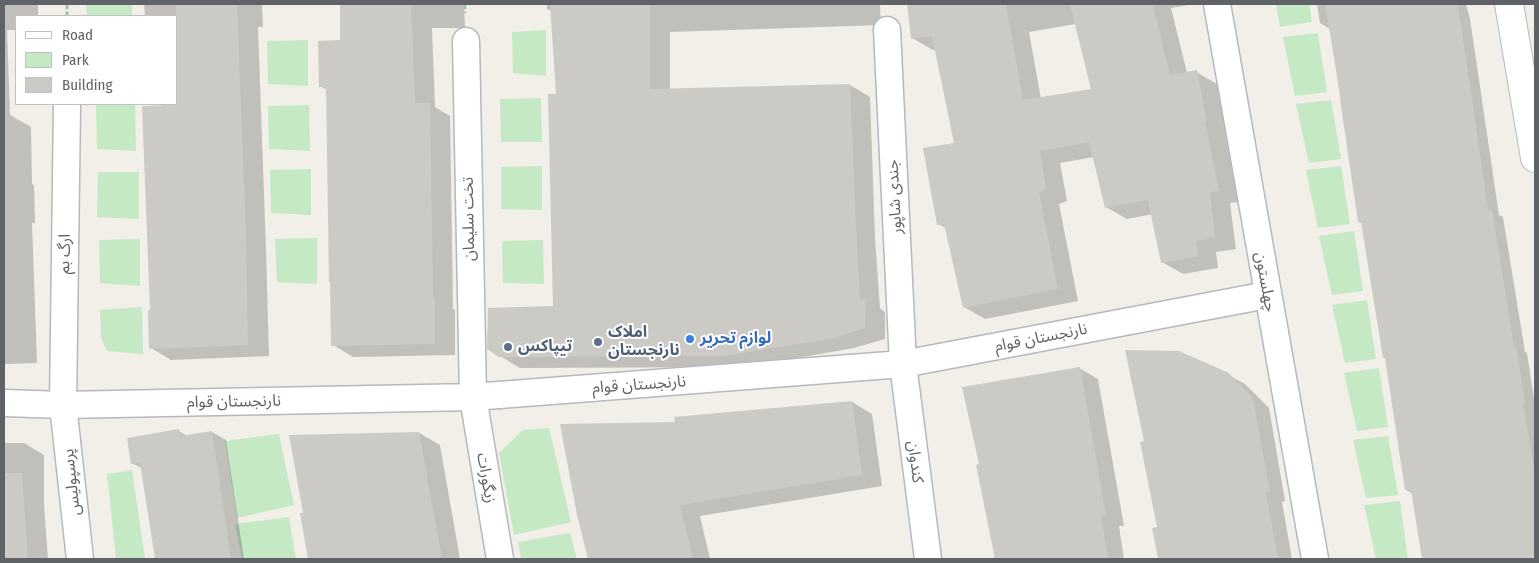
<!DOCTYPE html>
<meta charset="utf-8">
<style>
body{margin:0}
#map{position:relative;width:1539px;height:563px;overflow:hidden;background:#f1efe8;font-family:"Fira Sans Condensed",sans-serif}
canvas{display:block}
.frame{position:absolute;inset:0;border:5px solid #5f6368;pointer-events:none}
.legend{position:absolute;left:15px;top:15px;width:162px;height:90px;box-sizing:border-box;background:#fff;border:1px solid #bfc1c3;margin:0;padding:6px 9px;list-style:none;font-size:15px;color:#5f6368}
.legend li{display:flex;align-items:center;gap:10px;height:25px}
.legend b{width:25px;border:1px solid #bfc1c3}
</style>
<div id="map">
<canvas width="1539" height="563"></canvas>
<div class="frame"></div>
<ul class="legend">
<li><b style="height:6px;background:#fff"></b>Road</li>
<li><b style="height:14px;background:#c5e8c5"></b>Park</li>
<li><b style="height:14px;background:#cccac5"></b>Building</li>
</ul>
</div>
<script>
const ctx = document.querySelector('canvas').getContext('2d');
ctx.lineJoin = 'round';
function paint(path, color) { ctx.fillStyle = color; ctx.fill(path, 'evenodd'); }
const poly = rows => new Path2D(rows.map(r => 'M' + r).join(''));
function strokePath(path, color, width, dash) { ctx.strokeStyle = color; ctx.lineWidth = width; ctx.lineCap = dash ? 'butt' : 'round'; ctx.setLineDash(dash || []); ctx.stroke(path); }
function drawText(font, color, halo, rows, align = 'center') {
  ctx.font = font + ' "Fira Sans Condensed","Noto Sans Arabic",sans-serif'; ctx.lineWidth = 4; ctx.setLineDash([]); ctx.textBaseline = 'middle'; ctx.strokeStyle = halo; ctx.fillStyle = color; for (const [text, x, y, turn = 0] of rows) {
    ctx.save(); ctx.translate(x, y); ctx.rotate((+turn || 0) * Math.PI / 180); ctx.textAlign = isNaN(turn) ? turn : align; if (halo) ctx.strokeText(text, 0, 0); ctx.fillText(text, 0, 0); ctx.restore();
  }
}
const green = poly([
 [86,4,132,4,132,16,87,16],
 [1276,4,1309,4,1312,22,1280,27],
 [546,30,546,76,513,73,512,32],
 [1318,33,1327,92,1295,96,1283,37],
 [308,40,308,86,268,84,267,41],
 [541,98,542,142,501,142,500,99],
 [1331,100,1341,159,1309,163,1296,104],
 [96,104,135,105,136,151,97,149],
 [309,105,310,151,269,149,268,106],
 [542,166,542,210,501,209,501,167],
 [1341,166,1350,224,1318,228,1306,170],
 [311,169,311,215,271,213,270,170],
 [98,172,139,172,139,219,97,217],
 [1354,231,1363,291,1332,295,1319,236],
 [317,238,317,284,277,282,275,239],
 [140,239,140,286,100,283,99,240],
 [543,240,544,284,503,283,502,241],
 [1367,300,1376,359,1345,363,1332,305],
 [142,307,143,354,107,351,101,338,100,310],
 [1379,368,1388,427,1357,431,1344,373],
 [549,428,571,522,514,535,499,453,523,430],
 [279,434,294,505,237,518,225,441],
 [1388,436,1398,495,1366,498,1353,440],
 [132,470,145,559,116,559,107,474],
 [1400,501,1408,559,1376,559,1364,505],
 [289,517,296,559,242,559,235,524],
 [570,533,577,559,521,559,518,542]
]);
const shadow = poly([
 [4,4,38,4,38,16,16,16,16,30,7,30,10,115,31,127,32,184,34,185,35,223,32,223,37,363,4,364],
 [144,4,262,4,263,27,258,27,266,250,269,356,171,360,151,348,151,311,162,104,176,104,176,16,145,16],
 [341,4,464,4,465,28,432,28,435,107,450,116,453,309,455,310,455,355,353,357,333,345,328,90,320,86,342,41],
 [547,4,880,4,881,25,670,32,670,90,850,85,870,97,875,238,880,308,885,312,885,339,854,348,745,367,520,368,500,356,554,307,557,96,551,11,547,9],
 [908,4,1194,4,1171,8,1187,73,1196,72,1217,84,1227,133,1225,133,1239,202,1230,203,1236,249,1216,252,1218,268,1183,274,1162,262,1153,214,1127,219,1106,207,1094,157,1060,163,1067,201,1059,204,1078,301,985,319,964,307,946,228,938,224,955,144,936,50,933,50,912,38],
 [1076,24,1093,90,1041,99,1029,32],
 [1317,4,1466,4,1470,19,1499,215,1503,217,1525,352,1527,353,1535,405,1535,559,1423,559,1412,493,1406,490,1386,358,1363,224,1359,222,1330,29,1320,23],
 [1079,368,1098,379,1124,526,1119,526,1124,559,995,559,994,556,996,556],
 [1228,375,1245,384,1269,408,1285,501,1282,502,1292,559,1160,559,1154,529,1159,528,1145,442],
 [852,402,872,414,882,486,700,516,710,559,589,559,578,517,677,423],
 [179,431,187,436,212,432,226,440,244,559,156,559,143,469,132,463],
 [419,433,440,445,460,559,309,559,302,514],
 [4,443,24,443,44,455,44,505,48,559,4,559]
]);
const building = poly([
 [176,4,237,4,246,237,248,345,149,349,148,310,150,310,142,106,176,105],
 [340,4,411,4,415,103,430,103,433,297,435,297,435,344,331,346,330,282,329,282,326,87,319,87,318,41,340,40],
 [550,4,650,4,650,89,850,84,856,226,860,299,866,299,865,328,834,338,724,356,499,357,487,349,488,308,553,306,548,94,556,94],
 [907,4,1006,4,1023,100,1091,89,1070,4,1153,4,1170,75,1197,70,1207,122,1205,122,1219,191,1210,192,1215,237,1196,241,1198,256,1161,263,1148,200,1105,208,1089,142,1040,151,1046,189,1039,192,1058,289,963,308,944,224,937,225,923,148,954,143,932,36,911,39],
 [1325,4,1458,4,1488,210,1492,210,1514,346,1516,346,1525,403,1523,403,1535,474,1535,559,1422,559,1411,490,1405,490,1385,358,1383,358,1361,222,1358,222,1340,99,1341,99],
 [1125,350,1179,351,1229,373,1253,398,1270,492,1266,493,1278,559,1158,559,1152,528,1157,527,1140,442,1144,441],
 [1080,367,1106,515,1101,516,1108,559,995,559,976,465,979,464,962,387],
 [852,401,862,475,680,505,693,559,588,559,577,515,560,424,675,422,674,417],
 [179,429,180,436,212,431,231,559,155,559,140,463,131,464,127,438],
 [419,432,442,559,308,559,300,513,303,513,289,435],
 [4,473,22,473,28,559,4,559]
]);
const path = poly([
 [67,4,67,16],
 [465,4,465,13]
]);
const street = poly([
 [1217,4,1315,559],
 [887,30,903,364,928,559],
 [466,41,473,397,500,559],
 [67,104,63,405,80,559],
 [4,403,63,405,473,397,903,364,1267,295]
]);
const secondary = poly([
 [1509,4,1535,158]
]);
const markers = [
 [690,339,5,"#3f7fe0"],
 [598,342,5,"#5c6f8a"],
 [508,347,5,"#5c6f8a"]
];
const streetNames = [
 ["جندی شاپور",895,197,-93],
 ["تخت سلیمان",469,219,-91],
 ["ارگ بم",65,254,-89],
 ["چهلستون",1265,282,80],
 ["نارنجستان قوام",1041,338,-11],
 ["نارنجستان قوام",639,385,-4],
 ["نارنجستان قوام",234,402,-1],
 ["کندوان",915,462,83],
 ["زیگورات",486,478,80],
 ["پرسپولیس",72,482,-96]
];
const serviceNames = [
 ["املاک",608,333],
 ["نارنجستان",608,351],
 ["تیپاکس",518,347]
];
const shopNames = [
 ["لوازم تحریر",700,339]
];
paint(green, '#c5e8c5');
paint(shadow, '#0003');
paint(building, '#cccac5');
strokePath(street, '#b5b8bc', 29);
strokePath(secondary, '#b6babf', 30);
strokePath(path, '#9cc7a9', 3, [5, 2.5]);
strokePath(street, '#fff', 26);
strokePath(secondary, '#fff', 28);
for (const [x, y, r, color] of markers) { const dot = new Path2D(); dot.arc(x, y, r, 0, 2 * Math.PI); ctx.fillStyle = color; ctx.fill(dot); strokePath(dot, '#fff', 2); }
drawText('16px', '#5f6368', '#fff', streetNames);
drawText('bold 16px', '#4e5e75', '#fff', serviceNames, 'left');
drawText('bold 16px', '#366cbe', '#fff', shopNames, 'left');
</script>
